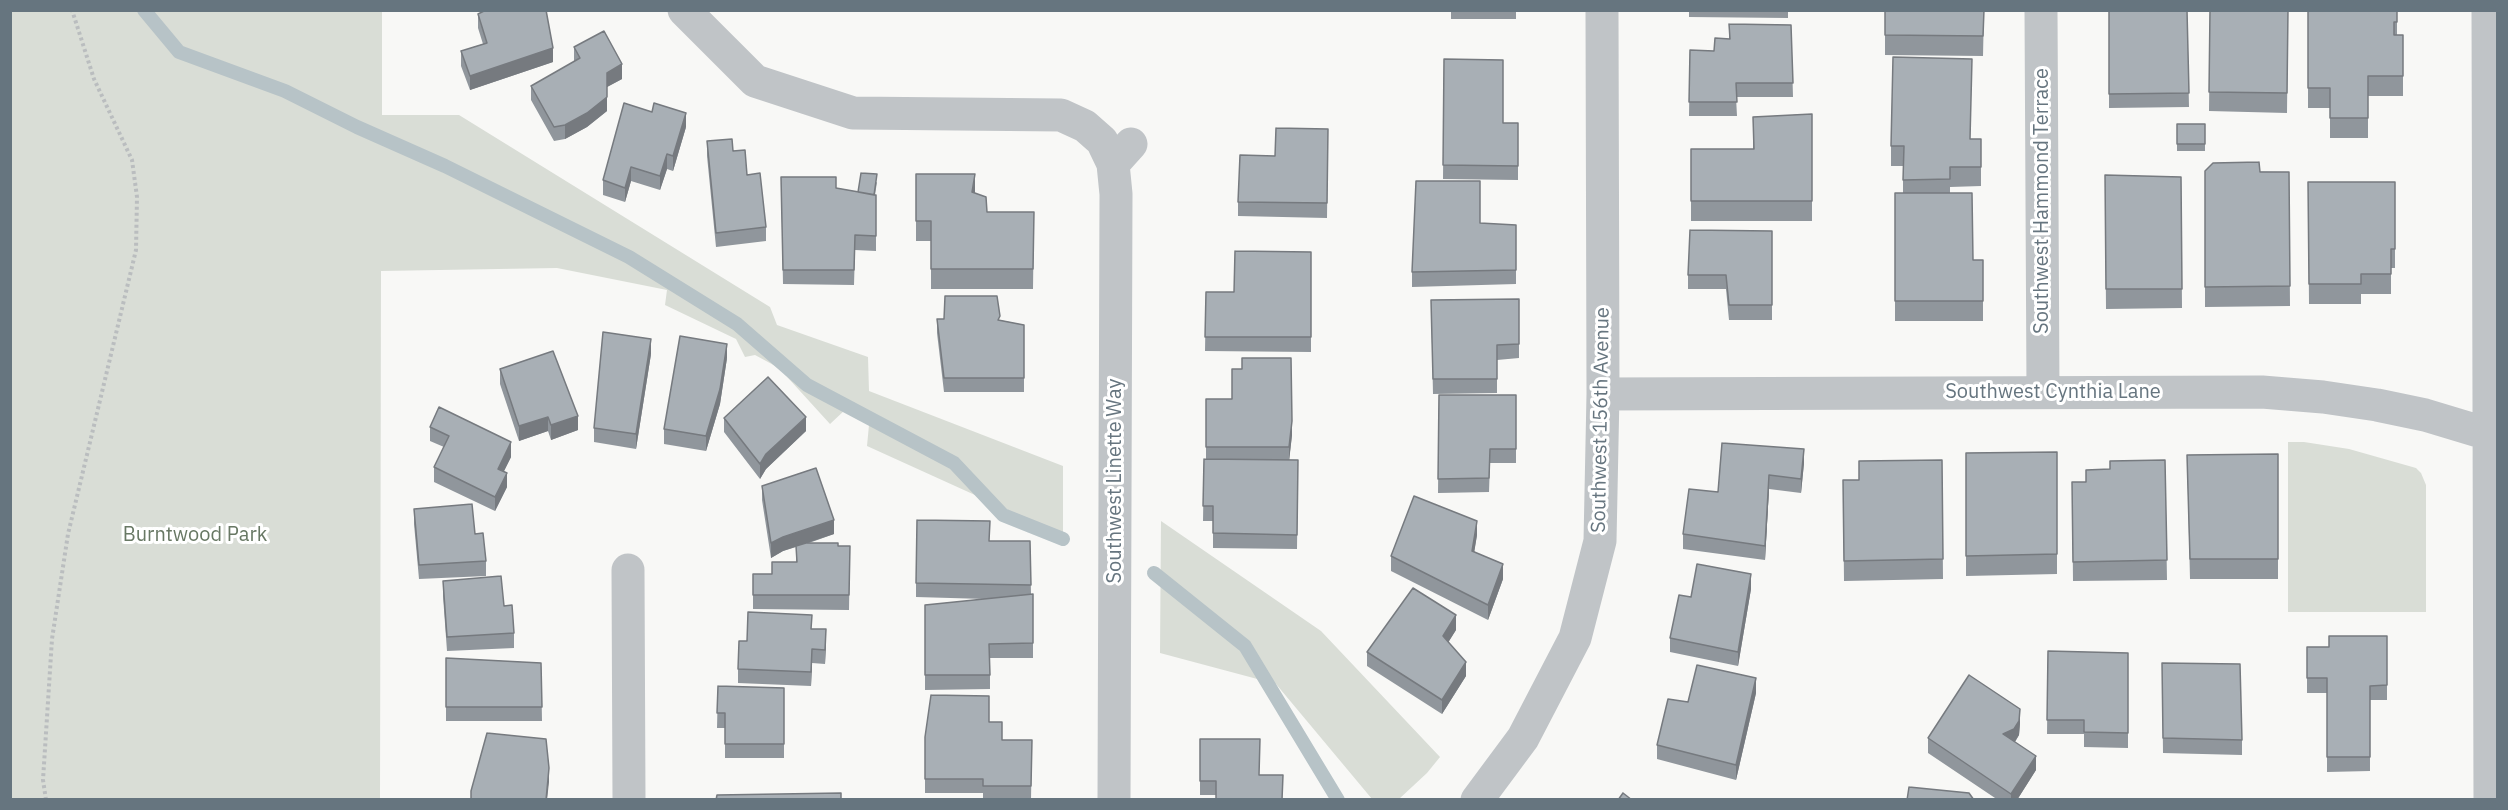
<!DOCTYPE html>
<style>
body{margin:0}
#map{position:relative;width:2508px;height:810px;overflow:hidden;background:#f8f8f6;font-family:"IBM Plex Sans",sans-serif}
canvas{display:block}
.frame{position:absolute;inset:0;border:12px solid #66757f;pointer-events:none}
</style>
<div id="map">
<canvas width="2508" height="810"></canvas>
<div class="frame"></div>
</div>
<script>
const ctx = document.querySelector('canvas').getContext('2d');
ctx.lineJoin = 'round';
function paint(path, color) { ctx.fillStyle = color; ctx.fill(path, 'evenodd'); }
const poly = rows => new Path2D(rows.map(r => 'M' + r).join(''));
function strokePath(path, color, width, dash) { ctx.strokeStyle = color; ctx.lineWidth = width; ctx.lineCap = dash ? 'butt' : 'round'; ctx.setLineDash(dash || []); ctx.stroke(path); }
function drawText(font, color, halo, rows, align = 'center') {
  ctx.font = font + ' "IBM Plex Sans",sans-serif'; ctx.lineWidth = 6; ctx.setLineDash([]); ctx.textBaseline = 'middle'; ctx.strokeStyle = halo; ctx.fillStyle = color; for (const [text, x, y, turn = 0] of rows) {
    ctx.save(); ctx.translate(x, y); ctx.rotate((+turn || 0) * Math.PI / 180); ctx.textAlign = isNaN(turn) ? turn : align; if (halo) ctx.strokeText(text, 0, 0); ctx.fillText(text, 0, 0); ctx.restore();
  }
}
const green = poly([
 [10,11,382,11,382,115,459,115,770,307,777,325,868,357,869,391,1063,466,1063,535,867,446,869,425,845,410,830,424,779,368,755,355,745,357,736,339,665,305,667,290,557,268,381,271,380,799,11,799],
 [2288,442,2304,442,2349,449,2416,468,2421,473,2426,485,2426,612,2288,612],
 [1161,521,1321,631,1440,757,1427,773,1399,799,1372,799,1276,684,1160,653]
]);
const stream = poly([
 [144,10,179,52,285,91,357,127,445,166,629,257,737,324,807,385,954,463,1003,515,1063,539],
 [1154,573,1245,646,1338,800]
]);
const path = poly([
 [46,800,43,780,52,639,68,534,136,250,137,197,132,160,94,79,72,10]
]);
const minor = poly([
 [684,10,755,81,853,113,1061,115,1085,126,1102,141,1113,164,1131,144],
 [2041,10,2043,392],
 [2488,10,2490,800],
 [1113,164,1116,194,1114,800],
 [1603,394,2262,392,2323,397,2377,405,2425,415,2498,437],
 [628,570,629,800],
 [1477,800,1523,738,1575,638,1600,541,1603,394,1602,10]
]);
const wall = poly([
 [1451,10,1516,10,1516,19,1451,19],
 [1689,10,1788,10,1788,18,1689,17],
 [1885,10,1984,10,1983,56,1885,55],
 [2109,10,2187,10,2189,107,2109,108],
 [2210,10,2288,10,2287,113,2209,111],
 [2308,10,2397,10,2397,35,2403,35,2403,96,2368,96,2368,138,2330,138,2330,108,2308,108],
 [478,14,553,62,470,90,461,66,461,51,483,44,478,28],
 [1729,24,1791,25,1793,97,1736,97,1737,116,1689,116,1690,50,1714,51,1729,39],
 [574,47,622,79,607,87,607,111,587,127,565,139,554,141,531,100,531,86,574,62],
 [1444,59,1503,123,1518,123,1518,180,1443,179],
 [1812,114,1812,221,1691,221,1691,149,1753,149,1753,117],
 [2177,124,2205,124,2205,151,2177,151],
 [686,127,673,171,667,169,660,190,631,181,625,202,603,195,603,180],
 [1328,129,1327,218,1238,216,1238,202,1275,156],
 [1971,139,1981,139,1981,186,1950,187,1950,193,1973,260,1983,260,1983,321,1895,321,1895,193,1903,193,1903,166,1891,166,1891,146],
 [707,141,733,151,747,175,766,227,766,241,716,247,707,156],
 [2205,171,2289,172,2290,306,2205,307],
 [916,174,975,193,987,212,1034,212,1033,289,931,289,931,241,916,241],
 [2105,175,2181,177,2182,308,2106,309],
 [781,177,858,192,877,182,875,195,876,195,876,251,855,250,854,285,783,284],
 [2308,182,2395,182,2395,268,2391,268,2391,294,2361,294,2361,304,2309,304],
 [1480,223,1516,225,1516,284,1412,287,1412,272],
 [1772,231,1772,320,1729,320,1726,289,1688,289,1688,275],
 [1311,252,1311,352,1205,351,1206,292,1234,292],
 [1519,299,1519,358,1497,360,1497,393,1433,394,1431,300],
 [937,319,1000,320,1024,325,1024,392,944,392,937,333],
 [651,354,636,449,594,442,594,428],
 [727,358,720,404,706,451,664,444,664,429],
 [1242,358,1292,435,1289,460,1298,460,1297,549,1213,548,1213,521,1203,521,1204,459,1206,459,1206,399,1232,399,1242,369],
 [500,369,578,430,551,440,548,431,519,441,500,384],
 [1439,395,1516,395,1516,463,1490,463,1489,492,1438,493],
 [724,418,806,431,766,469,760,479,724,432],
 [430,427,511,457,504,471,507,487,495,511,434,482,434,467,444,447,430,441],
 [2057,452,2057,574,1966,576,1966,453],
 [2278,454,2278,579,2190,579,2187,455],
 [1942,460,1943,579,1844,581,1843,480,1859,480],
 [2165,460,2167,580,2073,581,2072,482,2086,482,2086,470,2110,469],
 [1804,463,1801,493,1769,489,1765,560,1683,549,1683,534,1718,492],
 [762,486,834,534,809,543,838,546,850,546,849,610,753,609,753,574,772,574,796,562,796,547,783,551,771,558,762,500],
 [414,509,475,534,486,561,486,576,419,579,414,524],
 [1477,535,1474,552,1503,579,1488,620,1391,571,1391,556],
 [989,541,1030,541,1031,594,1033,594,1033,658,990,658,990,689,925,690,925,605,985,599,916,597,916,583],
 [443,581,504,606,514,633,514,648,447,651,443,596],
 [1751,589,1738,666,1670,652,1670,638,1691,597],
 [812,629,826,643,825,664,812,663,811,686,738,683,738,669,747,641],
 [1456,630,1448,642,1466,676,1442,714,1367,666,1367,652],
 [2387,636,2387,700,2370,700,2370,771,2327,772,2327,693,2307,693,2307,647,2329,647],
 [2048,651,2128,653,2128,748,2084,747,2084,734,2047,734],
 [446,658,541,663,542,721,446,721],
 [2162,663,2242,740,2242,755,2163,753],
 [718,686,784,688,784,758,725,758,725,728,717,728],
 [1756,693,1736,780,1657,759,1657,745,1688,702],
 [989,722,1002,740,1032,740,1031,800,983,800,983,793,925,793,925,737],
 [2020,723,2019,735,2015,742,2036,770,2017,800,1998,800,1928,753,1928,738],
 [1200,739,1260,739,1216,795,1200,795]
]);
const shadedWall = poly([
 [553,48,553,62,470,90,470,76],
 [622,64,622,79,607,87,607,73],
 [607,97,607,111,587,127,565,139,565,125],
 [686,113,686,127,673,171,673,156],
 [667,154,667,169,660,190,660,176],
 [631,167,631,181,625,202,625,188],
 [975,174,975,194,972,192],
 [651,339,651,354,636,449,636,434],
 [727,344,727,358,720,404,706,451,706,436],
 [578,416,578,430,551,440,551,425],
 [548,417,548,431,519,441,519,426],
 [806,417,806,431,766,469,760,479,760,464,766,454],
 [1292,421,1292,435,1289,462,1289,447],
 [511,442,511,457,498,483,498,469],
 [1804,449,1804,463,1801,493,1801,479],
 [507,473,507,487,495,511,495,497],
 [1769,475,1769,489,1765,560,1765,546],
 [834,520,834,534,783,551,771,558,771,543,783,537],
 [1477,521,1477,535,1472,566,1472,551],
 [1503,564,1503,579,1488,620,1488,605],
 [1751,574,1751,589,1738,666,1738,652],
 [1456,615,1456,630,1443,651,1443,636],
 [826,629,826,643,825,664,825,650],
 [812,649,812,663,811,686,811,672],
 [1466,662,1466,676,1442,714,1442,700],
 [1756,678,1756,693,1736,780,1736,765],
 [2020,709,2020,723,2019,735,2014,743,2003,734],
 [2036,756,2036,770,2017,800,2011,800,2011,794],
 [549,768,549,782,547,800,546,800]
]);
const building = poly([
 [486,10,546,10,553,48,470,76,461,51,487,43,478,14,486,10],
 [1885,10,1984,10,1983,36,1885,35,1885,10],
 [2109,10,2187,10,2189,93,2109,94,2109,10],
 [2210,10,2288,10,2287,93,2209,92,2210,10],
 [2308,10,2397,10,2397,22,2394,22,2394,35,2403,35,2403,76,2368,76,2368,118,2330,118,2330,88,2308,88,2308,10],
 [1729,24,1791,25,1793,83,1736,83,1737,102,1689,102,1690,50,1714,51,1715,38,1730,39,1729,24],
 [604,31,622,64,607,73,607,97,587,113,565,125,554,127,531,86,580,58,574,47,604,31],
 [1893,57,1972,59,1970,139,1981,139,1981,167,1950,167,1950,179,1903,180,1904,146,1891,146,1893,57],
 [1444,59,1503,60,1503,123,1518,123,1518,166,1443,165,1444,59],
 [624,103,652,112,654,103,686,113,673,156,667,154,660,176,631,167,625,188,603,180,624,103],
 [1812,114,1812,201,1691,201,1691,149,1754,149,1753,117,1812,114],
 [2177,124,2205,124,2205,144,2177,144,2177,124],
 [1276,128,1328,129,1327,203,1238,202,1240,155,1275,156,1276,128],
 [732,139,733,151,745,150,747,175,760,173,766,227,716,233,707,141,732,139],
 [2259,162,2260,172,2289,172,2290,286,2205,287,2205,171,2213,163,2259,162],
 [861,173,877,174,874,195,858,192,861,173],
 [916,174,975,174,972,192,986,197,987,212,1034,212,1033,269,931,269,931,221,916,221,916,174],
 [2105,175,2181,177,2182,289,2106,289,2105,175],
 [781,177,836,177,836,188,876,195,876,236,855,235,854,270,783,270,781,177],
 [1416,181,1480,181,1480,223,1516,225,1516,270,1412,272,1416,181],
 [2308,182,2395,182,2395,249,2391,249,2391,274,2361,274,2361,284,2309,284,2308,182],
 [1895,193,1972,193,1973,260,1983,260,1983,301,1895,301,1895,193],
 [1690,230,1772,231,1772,305,1729,305,1726,275,1688,275,1690,230],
 [1235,251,1311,252,1311,337,1205,337,1206,292,1234,292,1235,251],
 [945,296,997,296,1000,316,998,320,1024,325,1024,378,944,378,937,319,944,319,945,296],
 [1519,299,1519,344,1497,345,1497,379,1433,379,1431,300,1519,299],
 [603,332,651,339,636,434,594,428,603,332],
 [680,336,727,344,720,389,706,436,664,429,680,336],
 [553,351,578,416,551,425,548,417,519,426,500,369,553,351],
 [1242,358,1291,358,1292,421,1289,447,1206,447,1206,399,1232,399,1232,369,1242,369,1242,358],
 [768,377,806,417,766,454,760,464,724,418,768,377],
 [1439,395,1516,395,1516,449,1490,449,1489,478,1438,479,1439,395],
 [439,407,511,442,498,469,507,473,495,497,434,467,449,436,430,427,439,407],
 [1722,443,1804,449,1801,479,1769,475,1765,546,1683,534,1689,489,1718,492,1722,443],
 [2057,452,2057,554,1966,556,1966,453,2057,452],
 [2278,454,2278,559,2190,559,2187,455,2278,454],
 [1204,459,1298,460,1297,535,1213,533,1213,506,1203,506,1204,459],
 [1942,460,1943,559,1844,561,1843,480,1859,480,1859,461,1942,460],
 [2165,460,2167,560,2073,562,2072,482,2086,482,2086,470,2110,469,2110,461,2165,460],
 [816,468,834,520,783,537,771,543,762,486,816,468],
 [1414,496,1477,521,1472,551,1503,564,1488,605,1391,556,1414,496],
 [472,504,475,534,483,533,486,561,419,565,414,509,472,504],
 [917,520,990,521,989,541,1030,541,1031,585,916,583,917,520],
 [806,543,838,543,838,546,850,546,849,595,753,595,753,574,772,574,772,562,797,562,796,546,806,543],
 [1697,564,1751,574,1738,652,1670,638,1679,595,1691,597,1697,564],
 [501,576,504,606,512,605,514,633,447,637,443,581,501,576],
 [1413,588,1456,615,1443,636,1466,662,1442,700,1367,652,1413,588],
 [1033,594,1033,643,989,644,990,675,925,675,925,605,1033,594],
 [748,612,812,615,811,629,826,629,825,650,812,649,811,672,738,669,739,641,747,641,748,612],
 [2329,636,2387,636,2387,685,2370,686,2370,757,2327,757,2327,678,2307,678,2307,647,2329,647,2329,636],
 [2048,651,2128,653,2128,733,2084,732,2084,720,2047,720,2048,651],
 [446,658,541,663,542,707,446,707,446,658],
 [2162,663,2240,664,2242,740,2163,738,2162,663],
 [1697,665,1756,678,1736,765,1657,745,1668,699,1688,702,1697,665],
 [1969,675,2020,709,2019,721,2014,729,2003,734,2036,756,2011,794,1928,738,1969,675],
 [718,686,784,688,784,744,725,744,725,713,717,713,718,686],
 [931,695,989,696,989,722,1002,722,1002,740,1032,740,1031,786,983,786,983,779,925,779,925,737,931,695],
 [487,733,546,739,549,768,546,800,471,800,471,791,487,733],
 [1200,739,1260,739,1259,775,1283,775,1282,800,1216,800,1216,781,1200,781,1200,739],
 [1909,787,1969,793,1974,800,1907,800,1909,787],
 [841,793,841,800,716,800,717,795,841,793],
 [1623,793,1632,800,1618,800,1623,793]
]);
const streetNames = [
 ["Southwest Hammond Terrace",2042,201,-90],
 ["Southwest Cynthia Lane",2053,392],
 ["Southwest 156th Avenue",1601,420,-89],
 ["Southwest Linette Way",1115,481,-90]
];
const parkNames = [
 ["Burntwood Park",195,535]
];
paint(green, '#d9ddd6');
strokePath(stream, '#b7c3c7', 14);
strokePath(path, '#babdbf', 4, [3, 3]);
strokePath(minor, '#c0c4c7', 33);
paint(wall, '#90969c');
paint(shadedWall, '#767a7f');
paint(building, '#a8afb5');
strokePath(building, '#767a7f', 1.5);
drawText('20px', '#66757f', '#fff', streetNames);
drawText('20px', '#687864', '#fff', parkNames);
</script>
